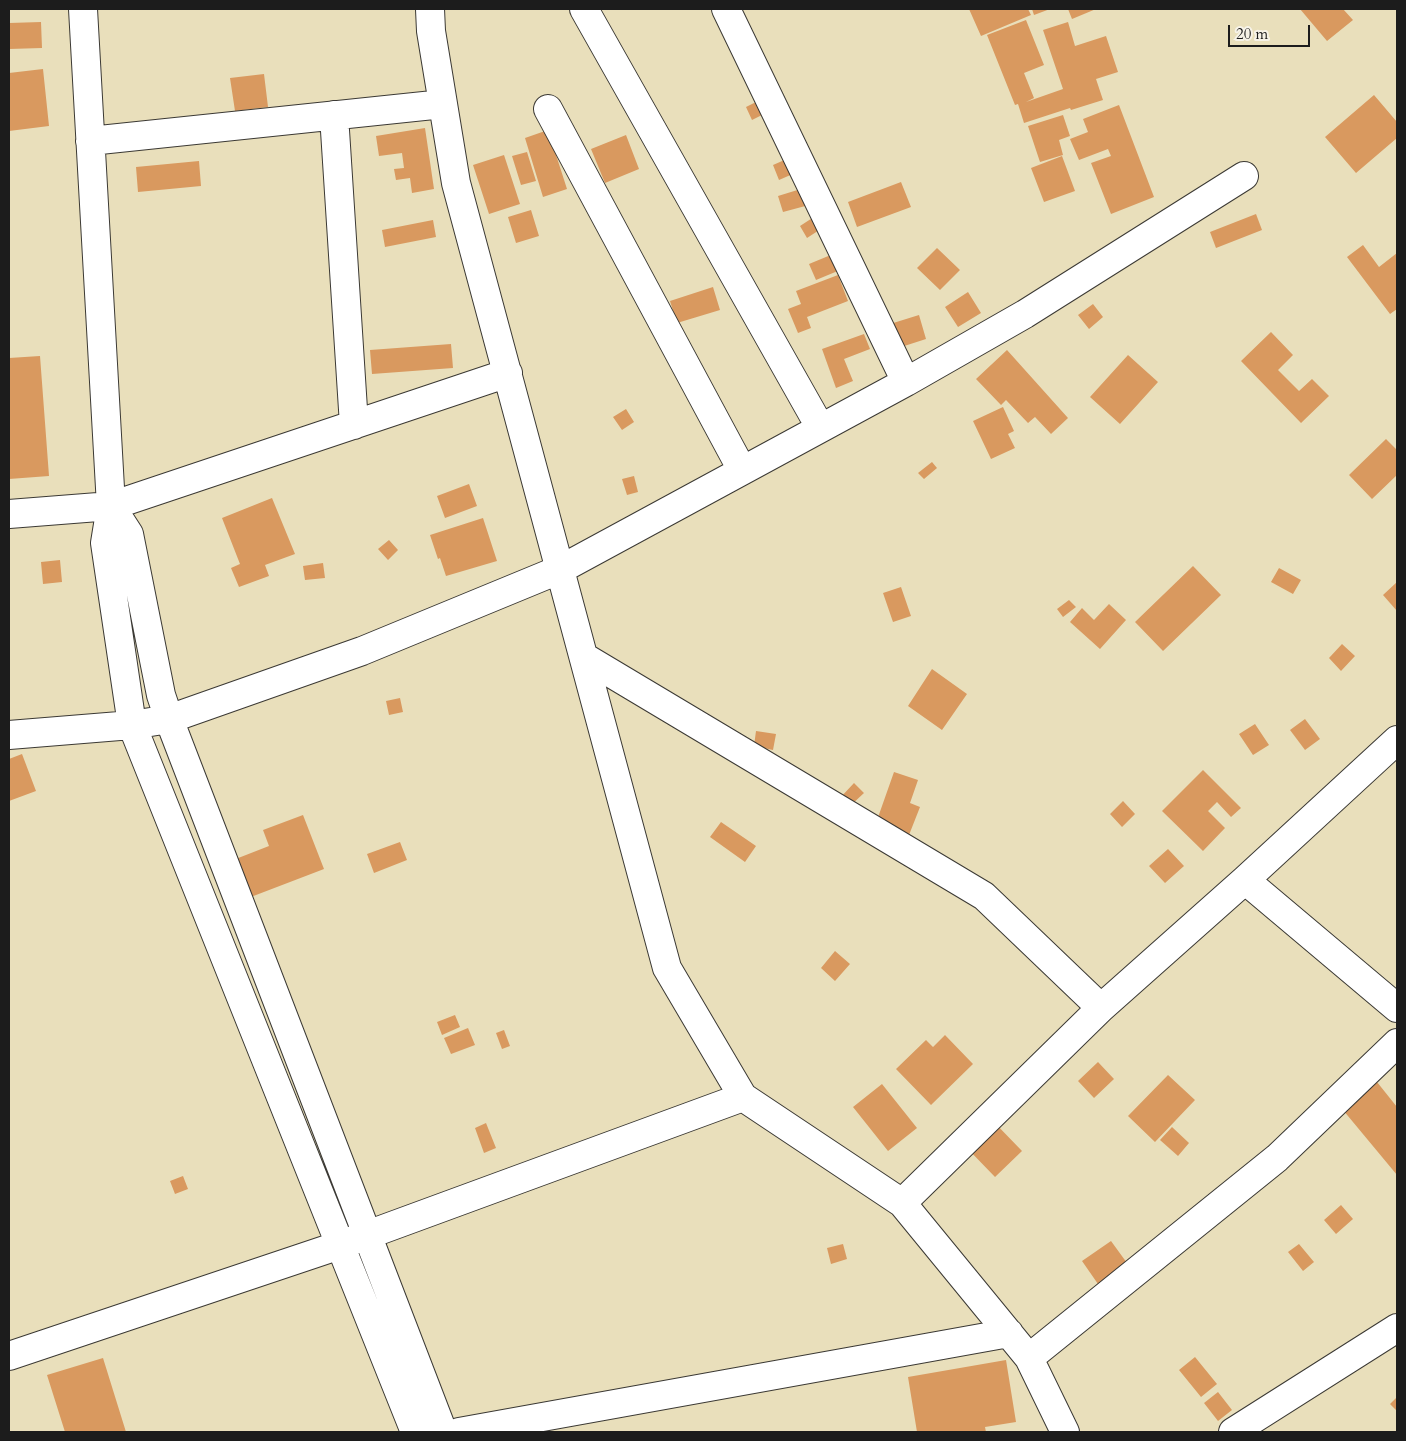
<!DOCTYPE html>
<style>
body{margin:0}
#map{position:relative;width:1406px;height:1441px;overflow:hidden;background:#e9dfbb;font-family:Cardo,serif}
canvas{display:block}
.frame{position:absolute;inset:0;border:10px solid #1c1c1c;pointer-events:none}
.scale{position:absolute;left:1228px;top:25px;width:82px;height:22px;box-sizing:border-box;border:2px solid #1c1c1c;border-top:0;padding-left:6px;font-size:15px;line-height:18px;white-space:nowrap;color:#1c1c1c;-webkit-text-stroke:4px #f7f3e8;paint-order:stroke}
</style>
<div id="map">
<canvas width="1406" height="1441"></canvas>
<div class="frame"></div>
<div class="scale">20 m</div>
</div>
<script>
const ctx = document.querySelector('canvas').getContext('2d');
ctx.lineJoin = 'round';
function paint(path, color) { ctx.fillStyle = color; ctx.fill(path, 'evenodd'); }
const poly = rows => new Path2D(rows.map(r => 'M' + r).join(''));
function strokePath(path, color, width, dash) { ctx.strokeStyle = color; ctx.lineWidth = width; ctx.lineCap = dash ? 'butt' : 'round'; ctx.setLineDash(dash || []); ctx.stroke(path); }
const building = poly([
 [969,9,1028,9,1031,15,981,36],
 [1032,9,1050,9,1034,15],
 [1068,9,1096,9,1072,19],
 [1300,9,1343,9,1353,20,1327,41],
 [1026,20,1044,65,1024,73,1034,98,1026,102,1063,89,1043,30,1068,22,1075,46,1106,36,1118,72,1096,79,1103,100,1071,110,1070,108,1024,123,1018,104,1015,105,987,35],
 [41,22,42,48,9,49,9,23],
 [43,69,49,126,9,131,9,73],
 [264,74,268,107,235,111,230,78],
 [1374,95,1397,122,1397,138,1356,173,1325,137],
 [762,99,768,112,752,120,746,107],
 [1119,105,1154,197,1111,214,1091,163,1111,156,1108,149,1079,160,1070,139,1088,132,1083,119],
 [1063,115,1070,136,1059,140,1063,155,1040,162,1028,126],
 [425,128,434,189,412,193,410,178,396,180,394,169,404,168,402,153,379,156,376,136],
 [548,130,567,189,543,197,525,138],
 [626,135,639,169,605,183,591,149],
 [527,152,536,181,521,185,512,156],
 [504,155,520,204,489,214,473,165],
 [1062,156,1075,191,1044,202,1031,168],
 [789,158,795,173,779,180,773,165],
 [199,161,201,186,138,192,136,167],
 [901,182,911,207,857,227,848,202],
 [804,188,809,205,783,212,778,196],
 [531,210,539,236,516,243,508,217],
 [820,213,827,225,807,238,800,226],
 [1256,214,1262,230,1216,248,1210,232],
 [433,220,436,237,385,247,382,230],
 [1363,245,1379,267,1397,253,1397,309,1390,314,1347,257],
 [937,248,960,270,940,290,917,268],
 [838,252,845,268,816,280,809,264],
 [838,275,848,301,807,317,811,328,798,333,788,309,801,304,796,291],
 [713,287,720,310,677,323,670,301],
 [968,292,981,313,958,327,945,307],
 [1093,304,1103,317,1089,329,1078,315],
 [919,315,926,339,898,348,890,324],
 [1271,332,1293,355,1278,370,1299,391,1312,379,1329,396,1301,423,1241,361],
 [864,334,870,349,844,359,853,381,836,388,822,349],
 [451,344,453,368,372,374,370,350],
 [1007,350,1068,418,1051,434,1035,417,1028,423,1006,400,1001,405,976,379],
 [1128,355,1158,382,1120,424,1090,397],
 [40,356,49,476,9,479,9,358],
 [1003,407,1014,431,1008,434,1015,448,991,459,973,421],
 [626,409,634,422,622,430,613,417],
 [1386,439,1397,450,1397,475,1372,499,1349,475],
 [932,462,937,468,924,479,918,473],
 [634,476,638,492,627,495,622,479],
 [469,484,477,506,445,518,437,496],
 [272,498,295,554,265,565,269,576,239,587,231,568,240,564,222,518],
 [483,518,497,561,446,576,440,558,438,559,430,535],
 [389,540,398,550,388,560,378,549],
 [60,560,62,582,43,584,41,562],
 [323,563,325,578,305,580,303,566],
 [1193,566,1221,595,1163,651,1135,622],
 [1279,568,1301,580,1293,594,1271,582],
 [1397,582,1397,611,1383,595],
 [901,587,911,616,893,622,883,593],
 [1069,600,1076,607,1063,617,1057,609],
 [1109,604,1126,620,1100,649,1070,622,1082,608,1094,620],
 [1342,644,1355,656,1341,671,1329,658],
 [932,669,967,694,942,730,908,706],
 [400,698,403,712,389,715,386,701],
 [1305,719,1320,739,1305,750,1290,730],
 [1255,724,1269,745,1253,755,1239,734],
 [756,731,776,734,773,750,754,746],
 [22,754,36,791,9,801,9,759],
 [1203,770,1241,808,1231,817,1217,802,1208,811,1225,828,1203,851,1162,811],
 [894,772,918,780,910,803,920,807,909,835,876,823],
 [854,783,864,793,849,807,840,798],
 [1123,801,1135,814,1122,827,1110,814],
 [303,815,324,869,243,900,228,862,269,846,263,830],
 [721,822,756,846,745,862,710,837],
 [400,842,407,860,374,873,367,854],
 [1168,849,1184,866,1165,883,1149,866],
 [835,951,850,964,835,981,821,968],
 [455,1015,460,1027,442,1035,437,1022],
 [468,1028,475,1045,451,1054,444,1038],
 [504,1030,510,1046,502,1049,496,1033],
 [945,1035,973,1064,931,1105,896,1069,926,1040,933,1047],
 [1098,1062,1114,1079,1094,1098,1078,1081],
 [1168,1075,1195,1100,1155,1142,1128,1116],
 [1377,1082,1397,1107,1397,1175,1343,1110],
 [882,1084,917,1128,888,1151,853,1107],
 [992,1120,1022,1151,995,1177,966,1147],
 [486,1123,496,1148,484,1153,475,1128],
 [1172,1127,1189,1143,1178,1156,1160,1140],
 [183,1176,188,1189,175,1194,170,1181],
 [1341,1205,1353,1219,1336,1234,1324,1220],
 [1111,1241,1127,1263,1098,1284,1082,1261],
 [843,1244,847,1259,831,1264,827,1248],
 [1299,1244,1314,1262,1303,1271,1288,1252],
 [1195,1357,1217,1384,1201,1397,1179,1370],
 [103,1358,126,1432,65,1432,47,1375],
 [1006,1360,1016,1422,985,1427,986,1432,917,1432,908,1377],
 [1218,1392,1232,1410,1218,1421,1204,1403],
 [1397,1397,1397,1411,1390,1404]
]);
const minor = poly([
 [83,9,111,506,105,543,132,725,415,1432],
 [430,9,431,31,456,183,667,968,743,1097,902,1203,1029,1358,1065,1432],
 [584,9,820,427],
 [726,9,906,382],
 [548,109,742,470],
 [334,115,354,425],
 [90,141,443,104],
 [111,506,129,534,161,695,169,719,443,1432],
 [9,514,111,506,508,373],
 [584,657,984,896,1101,1008],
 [9,735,132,725,169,719,362,651,561,569,906,382,1025,314,1244,176],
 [1245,880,1397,1008],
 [902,1203,1101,1008,1245,880,1397,740],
 [9,1356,340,1245,743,1097],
 [1029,1358,1277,1158,1397,1043],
 [459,1432,1009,1333],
 [1233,1432,1397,1328]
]);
paint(building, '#d9995f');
strokePath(minor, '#3b3934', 30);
strokePath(minor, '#fff', 28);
</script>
